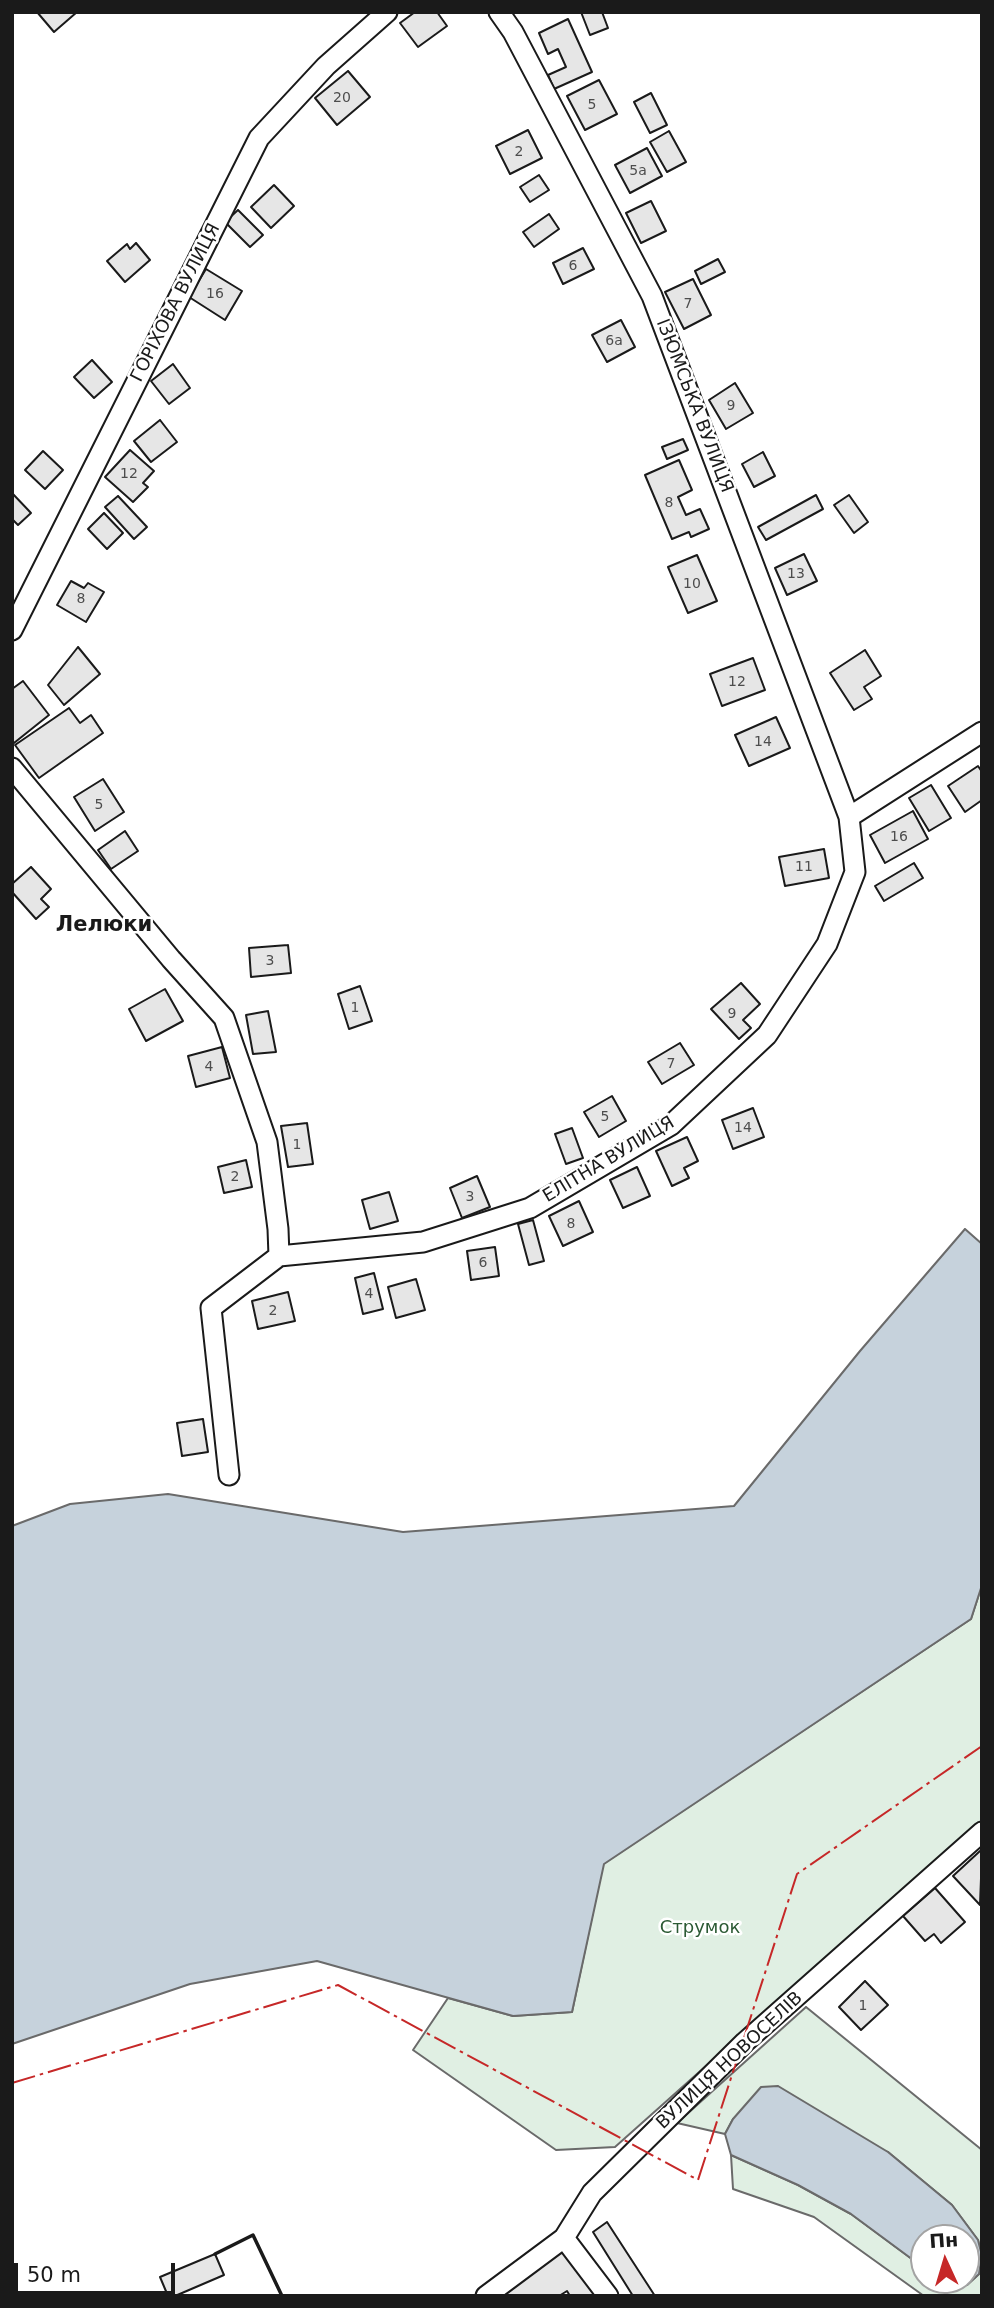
<!DOCTYPE html>
<meta charset="utf-8">
<style>
body{margin:0}
#map{position:relative;width:994px;height:2308px;overflow:hidden;background:#fff;font-family:"DejaVu Sans",sans-serif}
canvas{display:block}
.frame{position:absolute;inset:0;border:14px solid #1a1a1a;pointer-events:none}
.north{position:absolute;left:910px;top:2224px;width:70px;height:70px;box-sizing:border-box;background:#fff;border:2px solid #a3a3a3;border-radius:50%;rotate:356deg;font-size:19px;font-weight:700;line-height:28px;text-align:center;color:#1a1a1a}
.north::after{content:'';display:block;margin:auto;width:24px;height:32px;background:#c62828;clip-path:polygon(50% 0,100% 100%,50% 72%,0 100%)}
.scale{position:absolute;left:14px;top:2263px;width:161px;height:32px;box-sizing:border-box;border:4px solid #1a1a1a;border-top:0;padding-left:9px;font-size:21px;line-height:24px;white-space:nowrap;color:#1a1a1a;-webkit-text-stroke:5px #fff;paint-order:stroke}
</style>
<div id="map">
<canvas width="994" height="2308"></canvas>
<div class="frame"></div>
<div class="north">Пн</div>
<div class="scale">50 m</div>
</div>
<script>
const ctx = document.querySelector('canvas').getContext('2d');
ctx.lineJoin = 'round';
function paint(path, color) { ctx.fillStyle = color; ctx.fill(path, 'evenodd'); }
const poly = rows => new Path2D(rows.map(r => 'M' + r).join(''));
function strokePath(path, color, width, dash) { ctx.strokeStyle = color; ctx.lineWidth = width; ctx.lineCap = dash ? 'butt' : 'round'; ctx.setLineDash(dash || []); ctx.stroke(path); }
function drawText(font, color, halo, rows, align = 'center') {
  ctx.font = font + ' "DejaVu Sans",sans-serif'; ctx.lineWidth = 5; ctx.setLineDash([]); ctx.textBaseline = 'middle'; ctx.strokeStyle = halo; ctx.fillStyle = color; for (const [text, x, y, turn = 0] of rows) {
    ctx.save(); ctx.translate(x, y); ctx.rotate((+turn || 0) * Math.PI / 180); ctx.textAlign = isNaN(turn) ? turn : align; if (halo) ctx.strokeText(text, 0, 0); ctx.fillText(text, 0, 0); ctx.restore();
  }
}
const green = poly([
 [982,1585,982,1820,615,2147,556,2150,413,2050,448,1998,513,2016,572,2012,603,1864,971,1619,982,1585],
 [806,2007,982,2150,982,2256,978,2240,952,2205,888,2152,733,2119,725,2134,677,2123,806,2007],
 [731,2155,798,2185,851,2214,924,2268,924,2280,940,2280,948,2286,967,2285,979,2274,982,2263,982,2296,924,2296,814,2217,733,2189,731,2155]
]);
const water = poly([
 [965,1229,982,1244,982,1585,971,1619,604,1864,572,2012,513,2016,317,1961,190,1984,12,2044,12,1526,70,1504,168,1494,403,1532,734,1506,860,1351,965,1229],
 [778,2086,888,2152,952,2205,978,2240,982,2256,979,2274,967,2285,948,2286,940,2280,966,2280,966,2238,924,2238,924,2268,851,2214,798,2185,731,2155,725,2134,733,2119,761,2087,778,2086]
]);
const building = poly([
 [37,12,77,12,54,32,37,12],
 [415,12,437,12,447,26,418,47,400,23,415,12],
 [581,12,602,12,608,28,590,35,581,12],
 [568,19,592,72,554,89,548,75,566,67,558,49,548,54,539,33,568,19],
 [348,71,370,97,337,125,315,98,348,71],
 [599,80,617,114,585,130,567,96,599,80],
 [651,93,667,125,650,133,634,102,651,93],
 [528,130,542,158,510,174,496,146,528,130],
 [669,131,686,162,667,172,650,142,669,131],
 [647,148,662,176,630,193,615,165,647,148],
 [539,175,549,190,530,202,520,187,539,175],
 [274,185,294,206,271,228,251,207,274,185],
 [651,201,666,231,641,243,626,213,651,201],
 [238,210,263,235,250,247,225,222,238,210],
 [549,214,559,229,534,247,523,232,549,214],
 [136,243,150,260,125,282,107,261,127,244,130,249,136,243],
 [583,248,594,269,563,284,553,263,583,248],
 [718,259,725,272,701,284,695,271,718,259],
 [206,269,242,291,225,320,189,297,206,269],
 [693,279,711,315,684,329,665,292,693,279],
 [621,320,635,347,607,362,592,335,621,320],
 [92,360,112,382,94,398,74,377,92,360],
 [173,364,190,388,169,404,151,381,173,364],
 [735,383,753,413,726,429,709,400,735,383],
 [160,420,177,442,151,462,134,441,160,420],
 [683,439,688,450,667,459,662,447,683,439],
 [130,450,154,471,143,483,148,487,133,502,105,477,130,450],
 [43,451,63,470,45,489,25,470,43,451],
 [763,452,775,476,754,487,742,464,763,452],
 [679,460,692,490,678,497,686,515,700,509,709,529,691,537,689,532,672,539,645,475,679,460],
 [12,493,31,513,18,525,12,519,12,493],
 [816,495,823,509,766,540,758,527,816,495],
 [849,495,868,522,854,533,834,505,849,495],
 [118,496,147,527,134,539,105,507,118,496],
 [104,513,123,533,107,549,88,529,104,513],
 [804,554,817,581,787,595,775,568,804,554],
 [697,555,717,601,688,613,668,567,697,555],
 [71,581,84,588,88,583,104,592,86,622,57,605,71,581],
 [78,647,100,674,64,705,48,685,78,647],
 [865,650,881,676,864,687,872,699,854,710,830,673,865,650],
 [753,658,765,690,722,706,710,674,753,658],
 [23,681,49,715,14,743,12,740,12,689,23,681],
 [69,708,80,723,91,715,103,733,39,778,15,745,69,708],
 [776,717,790,748,749,766,735,735,776,717],
 [978,766,982,772,982,800,965,812,948,786,978,766],
 [103,779,124,812,95,831,74,797,103,779],
 [931,785,951,818,929,831,909,798,931,785],
 [913,811,928,839,885,863,870,835,913,811],
 [125,831,138,851,111,869,98,850,125,831],
 [824,849,829,878,785,886,779,857,824,849],
 [914,863,923,878,884,901,875,886,914,863],
 [31,867,51,889,41,899,49,907,36,919,12,892,12,884,31,867],
 [288,945,291,973,251,977,249,948,288,945],
 [741,983,760,1004,743,1020,751,1028,739,1039,711,1009,741,983],
 [360,986,372,1021,349,1029,338,994,360,986],
 [165,989,183,1021,146,1041,129,1009,165,989],
 [268,1011,276,1052,253,1054,246,1015,268,1011],
 [680,1043,694,1065,662,1084,648,1062,680,1043],
 [222,1047,230,1078,196,1087,188,1056,222,1047],
 [612,1096,626,1121,599,1137,584,1112,612,1096],
 [753,1108,764,1137,733,1149,722,1120,753,1108],
 [307,1123,313,1164,288,1167,281,1126,307,1123],
 [572,1128,583,1158,566,1164,555,1134,572,1128],
 [687,1137,698,1161,684,1168,689,1178,672,1186,656,1151,687,1137],
 [246,1160,252,1187,224,1193,218,1167,246,1160],
 [637,1167,650,1196,623,1208,610,1180,637,1167],
 [477,1176,490,1207,462,1218,450,1188,477,1176],
 [389,1192,398,1221,370,1229,362,1200,389,1192],
 [579,1201,593,1232,563,1246,549,1216,579,1201],
 [533,1220,544,1261,529,1265,518,1224,533,1220],
 [495,1247,499,1276,471,1280,467,1251,495,1247],
 [374,1273,383,1309,363,1314,355,1278,374,1273],
 [416,1279,425,1310,396,1318,388,1287,416,1279],
 [288,1292,295,1321,258,1329,252,1301,288,1292],
 [203,1419,208,1452,182,1456,177,1423,203,1419],
 [980,1851,982,1852,980,1905,953,1876,980,1851],
 [935,1888,965,1922,941,1943,934,1934,925,1941,903,1916,935,1888],
 [865,1981,888,2005,861,2030,839,2007,865,1981],
 [607,2222,655,2296,633,2296,593,2232,607,2222],
 [565,2249,596,2296,570,2296,567,2291,559,2296,499,2296,565,2249],
 [215,2254,224,2275,175,2296,168,2296,160,2277,215,2254]
]);
const minor = poly([
 [12,630,259,138,326,66,387,12],
 [12,768,171,959,224,1018,267,1142,278,1229,279,1256],
 [849,817,982,732],
 [229,1475,211,1308,279,1256,423,1242,530,1208,671,1125,767,1035,827,944,855,872,849,817,652,296,513,32,499,12],
 [564,2238,608,2296],
 [486,2296,564,2238,592,2193,745,2042,982,1832]
]);
const wall = poly([
 [215,2254,253,2235,282,2296]
]);
const power = poly([
 [12,2083,338,1985,698,2180,797,1874,982,1746]
]);
const numberNames = [
 ["20",342,98],
 ["5",592,105],
 ["2",519,152],
 ["5а",638,171],
 ["6",573,266],
 ["16",215,294],
 ["7",688,304],
 ["6а",614,341],
 ["9",731,406],
 ["12",129,474],
 ["8",669,503],
 ["13",796,574],
 ["10",692,584],
 ["8",81,599],
 ["12",737,682],
 ["14",763,742],
 ["5",99,805],
 ["16",899,837],
 ["11",804,867],
 ["3",270,961],
 ["1",355,1008],
 ["9",732,1014],
 ["7",671,1064],
 ["4",209,1067],
 ["5",605,1117],
 ["14",743,1128],
 ["1",297,1145],
 ["2",235,1177],
 ["3",470,1197],
 ["8",571,1224],
 ["6",483,1263],
 ["4",369,1294],
 ["2",273,1311],
 ["1",863,2006]
];
const streetNames = [
 ["ГОРІХОВА ВУЛИЦЯ",176,303,-63],
 ["ІЗЮМСЬКА ВУЛИЦЯ",694,406,69],
 ["ЕЛІТНА ВУЛИЦЯ",609,1160,-31],
 ["ВУЛИЦЯ НОВОСЕЛІВ",730,2061,-43]
];
const parkNames = [
 ["Струмок",700,1928]
];
const quarterNames = [
 ["Лелюки",104,926]
];
paint(green, '#e0efe3');
strokePath(green, '#6a6a6a', 2);
paint(water, '#c6d2dc');
strokePath(water, '#6a6a6a', 2);
paint(building, '#e6e6e6');
strokePath(building, '#1a1a1a', 2);
strokePath(minor, '#1a1a1a', 23);
strokePath(minor, '#fff', 19);
strokePath(wall, '#1a1a1a', 3.5);
strokePath(power, '#c62828', 2, [24, 5, 3.5, 5]);
drawText('14px', '#4d4d4d', null, numberNames);
drawText('18px', '#1a1a1a', '#fff', streetNames);
drawText('18px', '#2b5a34', '#fff', parkNames);
drawText('bold 21px', '#1a1a1a', '#fff', quarterNames);
</script>
